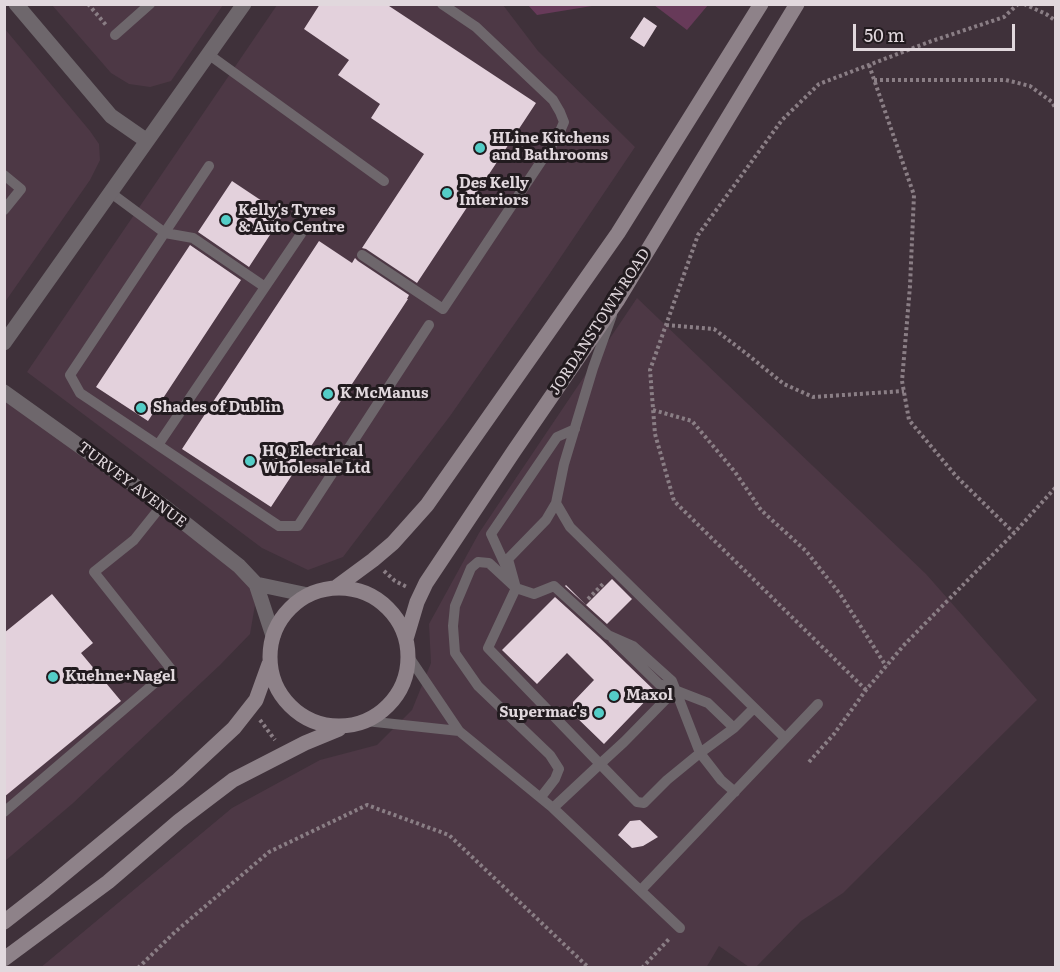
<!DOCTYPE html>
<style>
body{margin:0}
#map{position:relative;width:1060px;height:972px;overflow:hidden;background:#3f313a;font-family:Literata,serif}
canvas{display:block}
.frame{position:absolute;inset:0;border:6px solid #e1d8dd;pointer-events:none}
.scale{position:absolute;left:853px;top:24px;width:162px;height:27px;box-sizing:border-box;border:3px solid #e1d8dd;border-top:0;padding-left:8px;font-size:18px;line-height:21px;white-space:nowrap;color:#e1d8dd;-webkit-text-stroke:4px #221b1f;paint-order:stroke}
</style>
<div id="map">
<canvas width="1060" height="972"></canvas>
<div class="frame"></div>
<div class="scale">50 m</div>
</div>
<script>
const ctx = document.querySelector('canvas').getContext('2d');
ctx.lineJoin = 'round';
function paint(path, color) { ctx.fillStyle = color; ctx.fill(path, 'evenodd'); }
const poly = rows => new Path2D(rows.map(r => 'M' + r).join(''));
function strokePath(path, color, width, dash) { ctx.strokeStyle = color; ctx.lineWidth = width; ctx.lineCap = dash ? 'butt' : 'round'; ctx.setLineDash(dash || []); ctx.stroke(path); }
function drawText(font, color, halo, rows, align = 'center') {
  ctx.font = font + ' Literata,serif'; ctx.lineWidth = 6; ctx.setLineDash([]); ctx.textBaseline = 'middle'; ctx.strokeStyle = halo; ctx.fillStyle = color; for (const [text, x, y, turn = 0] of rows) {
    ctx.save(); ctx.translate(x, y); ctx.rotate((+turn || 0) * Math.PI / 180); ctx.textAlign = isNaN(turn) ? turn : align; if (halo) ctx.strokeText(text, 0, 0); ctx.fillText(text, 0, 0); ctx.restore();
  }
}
const built = poly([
 [52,5,223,5,171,81,150,87,129,84,111,73],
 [277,5,503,5,538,51,635,147,548,276,450,416,343,557,308,570,262,548,27,372],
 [5,29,90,131,99,144,100,160,90,180,5,302],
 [637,298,926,574,1037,700,843,893,801,921,756,967,749,967,719,946,706,968,40,968,232,808,320,760,377,745,412,710,431,663,429,624,479,533],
 [4,391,248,577,255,605,250,634,220,665,72,804,5,861]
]);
const green = poly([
 [528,5,598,5,537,15],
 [654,5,708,5,687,30]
]);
const building = poly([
 [320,4,386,4,536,103,417,283,366,249,362,248,424,154,371,118,380,104,338,75,349,60,304,29],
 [644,17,657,26,644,47,630,38],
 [232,181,283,215,249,267,198,232],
 [319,241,352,263,355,258,358,261,409,295,407,299,408,299,271,507,182,449],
 [190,245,241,280,148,421,96,387],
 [612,579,632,599,607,624,565,586,566,585,586,605],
 [52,594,93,643,81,653,121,701,4,797,4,633],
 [555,597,599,637,655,691,604,744,573,714,573,702,594,680,567,653,537,684,502,650],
 [640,820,658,837,643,846,632,848,618,835,630,821]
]);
const path = poly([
 [88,4,106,25],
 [1024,4,1046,14,1056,21],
 [869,65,914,195,910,286,902,381,909,420,956,476,1014,533],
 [874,80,1006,80,1030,86,1052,102,1056,109],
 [666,325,714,329,743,351,784,384,813,397,904,391],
 [653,410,692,421,735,472,761,510,806,551,840,594,886,666],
 [384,571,395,581,407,587],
 [588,599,604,583],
 [866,690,674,501,655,434,650,370,698,235,782,120,819,84,929,42,1004,17,1018,4],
 [260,720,275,740],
 [809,762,834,734,866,690,904,645,1014,533,1056,487],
 [138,968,175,932,269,852,367,805,449,835,589,968],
 [642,968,669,939]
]);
const service = poly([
 [115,35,150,4],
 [208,54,384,181],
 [209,166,70,375,80,393,279,526,298,526,429,325],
 [4,175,21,189,4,210],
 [111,193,165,233,193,238,265,287],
 [362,255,443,309,558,136,564,122,560,112,553,100,476,27,442,4],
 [612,315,593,368,564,464,556,503,546,520,508,559,516,588,488,648,600,764,624,742,675,690],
 [158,445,301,234],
 [556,503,570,527,785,738],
 [507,569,491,534,557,437,575,429],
 [613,639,659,684,708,703,734,728,754,708],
 [409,657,459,731,553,808,680,928],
 [366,721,459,731],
 [541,797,555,779,559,769,550,755,478,686,455,653,453,626,455,606,471,568,478,562,489,563,516,588,534,594,554,586,608,635,633,646,672,681,700,753,721,780,735,792],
 [553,808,600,764,637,802,644,803,667,780,700,753,734,728],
 [4,812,171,669,94,572,134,540,162,505],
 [641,890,818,704]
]);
const minor = poly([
 [16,4,111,116,147,141],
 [4,343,244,4]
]);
const tertiary = poly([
 [4,392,162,505,239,566,256,584,273,636],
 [256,584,308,595]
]);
const secondary = poly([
 '270 657a69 69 0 1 1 138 0a69 69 0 1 1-138 0Z',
 [335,588,373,560,393,543,427,505,618,233,761,4],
 [406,639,417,602,426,583,514,451,617,301,797,4],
 [4,922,45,890,178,780,234,728,256,700,269,664],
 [4,959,108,882,179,821,233,780,305,743,339,729]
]);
const markers = [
 [480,148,6,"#54cdc7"],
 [447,193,6,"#54cdc7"],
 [226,220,6,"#54cdc7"],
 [328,394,6,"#54cdc7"],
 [141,408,6,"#54cdc7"],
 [250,461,6,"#54cdc7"],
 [53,677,6,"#54cdc7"],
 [614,696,6,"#54cdc7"],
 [599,713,6,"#54cdc7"]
];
const poiNames = [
 ["HLine Kitchens",492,139],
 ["and Bathrooms",492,156],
 ["Des Kelly",459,184],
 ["Interiors",459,201],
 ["Kelly's Tyres",238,211],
 ["& Auto Centre",238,228],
 ["K McManus",340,394],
 ["Shades of Dublin",153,408],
 ["HQ Electrical",262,452],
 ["Wholesale Ltd",262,469],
 ["Kuehne+Nagel",65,677],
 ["Maxol",626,696],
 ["Supermac's",587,713,"right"]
];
const streetNames = [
 ["JORDANSTOWN ROAD",600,322,-57],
 ["TURVEY AVENUE",132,485,37]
];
paint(built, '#4d3845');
paint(green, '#673a59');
paint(building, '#e3d1dc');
strokePath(path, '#8a7e85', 4, [3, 3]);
strokePath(service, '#6e676c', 10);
strokePath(minor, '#6e676c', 15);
strokePath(tertiary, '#6e676c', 15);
strokePath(secondary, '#8e8289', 15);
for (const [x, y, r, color] of markers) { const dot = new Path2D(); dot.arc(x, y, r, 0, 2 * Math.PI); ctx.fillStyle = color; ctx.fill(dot); strokePath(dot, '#221b1f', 2); }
drawText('bold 15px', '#e1d8dd', '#221b1f', poiNames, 'left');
drawText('15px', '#e1d8dd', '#221b1f', streetNames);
</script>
